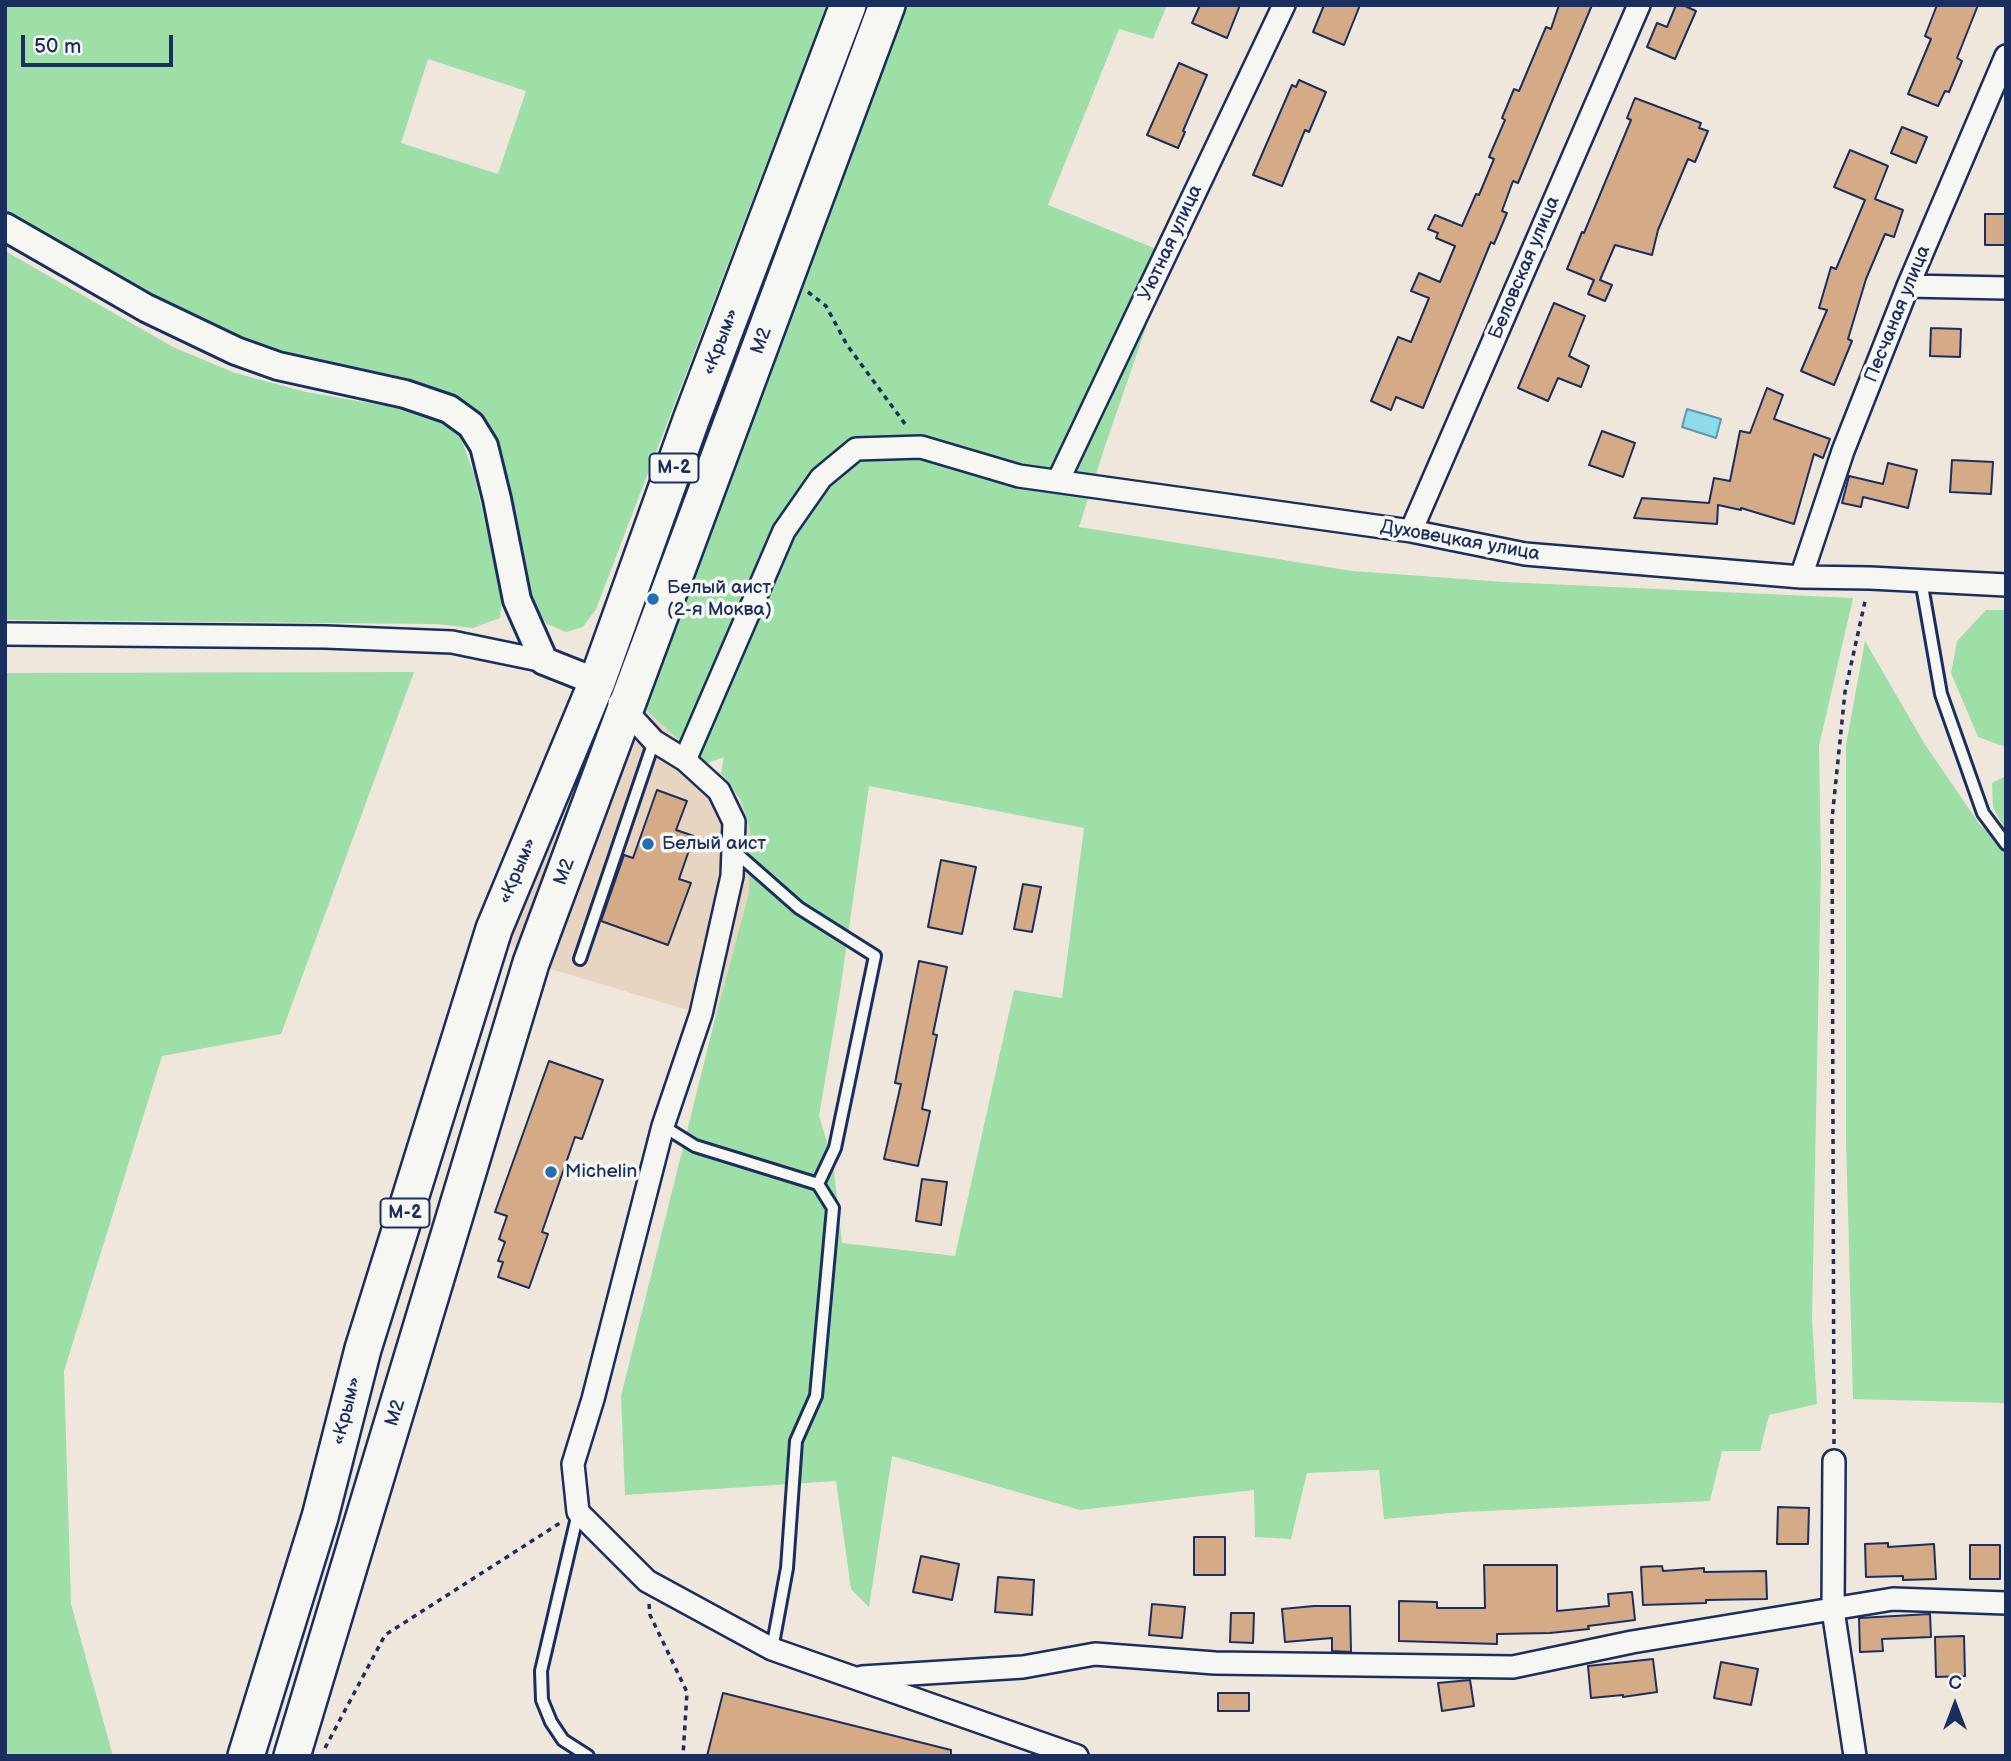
<!DOCTYPE html>
<meta charset="utf-8">
<style>
body{margin:0}
#map{position:relative;width:2011px;height:1761px;overflow:hidden;background:#efe7dc;font-family:"Balsamiq Sans",sans-serif}
canvas{display:block}
.frame{position:absolute;inset:0;border:7px solid #1b2f5e;pointer-events:none}
.north{position:absolute;left:1920px;top:1670px;width:70px;height:70px;-webkit-text-stroke:5px #f6f6f2;paint-order:stroke;rotate:0deg;font-size:19px;font-weight:700;line-height:28px;text-align:center;color:#1b2f5e}
.north::after{content:'';display:block;margin:auto;width:24px;height:32px;background:#1b2f5e;clip-path:polygon(50% 0,100% 100%,50% 72%,0 100%)}
.scale{position:absolute;left:21px;top:35px;width:152px;height:32px;box-sizing:border-box;border:4px solid #1b2f5e;border-top:0;padding-left:9px;font-size:21px;line-height:24px;white-space:nowrap;color:#1b2f5e;-webkit-text-stroke:5px #f6f6f2;paint-order:stroke}
</style>
<div id="map">
<canvas width="2011" height="1761"></canvas>
<div class="frame"></div>
<div class="north">С</div>
<div class="scale">50 m</div>
</div>
<script>
const ctx = document.querySelector('canvas').getContext('2d');
ctx.lineJoin = 'round';
function paint(path, color) { ctx.fillStyle = color; ctx.fill(path, 'evenodd'); }
const poly = rows => new Path2D(rows.map(r => 'M' + r).join(''));
function strokePath(path, color, width, dash) { ctx.strokeStyle = color; ctx.lineWidth = width; ctx.lineCap = dash ? 'butt' : 'round'; ctx.setLineDash(dash || []); ctx.stroke(path); }
function drawText(font, color, halo, rows, align = 'center') {
  ctx.font = font + ' "Balsamiq Sans",sans-serif'; ctx.lineWidth = 7; ctx.setLineDash([]); ctx.textBaseline = 'middle'; ctx.strokeStyle = halo; ctx.fillStyle = color; for (const [text, x, y, turn = 0] of rows) {
    ctx.save(); ctx.translate(x, y); ctx.rotate((+turn || 0) * Math.PI / 180); ctx.textAlign = isNaN(turn) ? turn : align; if (halo) ctx.strokeText(text, 0, 0); ctx.fillText(text, 0, 0); ctx.restore();
  }
}
const built = poly([
 [579,675,647,711,705,764,721,773,741,800,750,830,749,892,716,1015,701,1014,531,963,494,929]
]);
const green = poly([
 [5,5,827,5,596,609,583,627,566,632,547,624,535,609,516,538,477,415,238,342,150,299,5,210],
 [428,59,526,91,498,174,401,143],
 [881,5,1167,5,1153,39,1119,29,1048,205,1171,255,1105,446,1079,527,1352,571,1504,582,1853,598,1819,746,1821,867,1812,1318,1817,1404,1769,1415,1760,1451,1722,1451,1710,1501,1463,1512,1384,1519,1379,1470,1307,1473,1291,1539,1255,1537,1254,1490,1080,1510,892,1456,869,1607,851,1589,836,1481,625,1495,621,1396,716,1015,749,892,750,830,741,800,721,773,724,757,705,764,647,711,629,674],
 [869,786,1084,828,1062,998,1014,990,955,1256,842,1243,833,1162,819,1116,840,992],
 [5,251,173,347,235,373,306,392,397,408,437,419,460,436,474,474,502,598,500,618,473,628,436,624,5,620],
 [1986,610,2006,610,2006,747,1978,737,1951,673,1957,641],
 [1865,641,1924,743,1980,825,2006,848,2006,1403,1853,1399,1846,1139,1846,745],
 [414,672,281,1034,162,1056,64,1371,71,1604,113,1756,5,1756,5,673],
 [2006,776,2006,832,1993,807,1992,783]
]);
const water = poly([
 [1687,409,1721,419,1716,438,1682,427,1687,409]
]);
const building = poly([
 [1200,5,1240,5,1227,38,1192,23,1200,5],
 [1324,5,1360,5,1344,45,1313,32,1324,5],
 [1559,5,1592,5,1518,183,1513,181,1502,211,1507,213,1494,244,1491,242,1423,408,1396,397,1391,410,1371,401,1398,337,1411,342,1429,298,1411,291,1419,273,1440,282,1455,246,1436,238,1438,233,1428,229,1435,215,1462,226,1476,194,1479,195,1494,159,1489,157,1505,120,1502,118,1514,89,1519,91,1546,27,1551,29,1559,5],
 [1676,5,1683,5,1696,11,1675,59,1647,47,1657,23,1667,27,1676,5],
 [1937,5,1978,5,1957,58,1962,61,1949,92,1945,91,1938,106,1908,94,1931,39,1925,36,1937,5],
 [1179,63,1207,75,1183,131,1185,132,1178,148,1147,135,1179,63],
 [1299,80,1326,92,1309,132,1305,130,1282,186,1253,175,1292,85,1296,87,1299,80],
 [1635,98,1701,123,1699,128,1708,131,1695,162,1688,159,1658,230,1652,255,1615,245,1600,280,1612,285,1605,301,1588,294,1594,280,1567,269,1582,232,1584,233,1631,120,1627,118,1635,98],
 [1902,127,1927,137,1916,163,1891,153,1902,127],
 [1850,150,1888,166,1875,199,1903,210,1894,237,1885,234,1866,279,1848,339,1852,341,1834,385,1801,371,1827,310,1819,308,1831,267,1836,269,1865,200,1834,187,1850,150],
 [1985,214,2006,214,2006,245,1985,245,1985,214],
 [1554,303,1585,316,1569,356,1589,366,1581,387,1558,378,1548,401,1518,388,1554,303],
 [1931,328,1961,329,1960,357,1930,356,1931,328],
 [1767,388,1783,395,1774,419,1830,439,1823,458,1814,454,1794,524,1741,508,1741,510,1718,505,1717,524,1634,518,1642,498,1709,503,1714,478,1730,481,1740,431,1750,433,1767,388],
 [1602,431,1635,443,1623,477,1589,465,1602,431],
 [1952,460,1993,462,1991,494,1950,492,1952,460],
 [1888,463,1917,470,1908,508,1863,497,1861,507,1842,503,1849,476,1883,484,1888,463],
 [657,790,687,801,676,830,694,836,679,879,691,883,668,945,601,921,624,855,633,858,657,790],
 [941,860,976,867,962,934,928,927,941,860],
 [1023,884,1041,887,1032,932,1014,929,1023,884],
 [919,961,947,967,933,1034,937,1035,922,1109,930,1111,918,1166,884,1159,901,1084,895,1083,919,961],
 [549,1061,603,1080,582,1139,575,1137,542,1232,548,1234,529,1288,498,1277,503,1262,498,1261,505,1242,499,1239,507,1216,495,1212,549,1061],
 [922,1179,947,1182,941,1225,916,1221,922,1179],
 [1778,1507,1809,1508,1808,1544,1777,1544,1778,1507],
 [1194,1537,1225,1537,1225,1575,1194,1575,1194,1537],
 [1888,1543,1888,1547,1934,1544,1936,1579,1903,1580,1903,1576,1866,1577,1865,1544,1888,1543],
 [1970,1545,2000,1545,2000,1579,1970,1579,1970,1545],
 [921,1556,959,1564,952,1600,913,1592,921,1556],
 [1484,1565,1557,1565,1557,1611,1609,1606,1608,1594,1632,1592,1635,1620,1588,1626,1589,1629,1550,1633,1497,1634,1497,1644,1399,1641,1399,1601,1437,1602,1437,1608,1485,1608,1484,1565],
 [1662,1566,1663,1571,1704,1568,1704,1572,1766,1571,1767,1599,1706,1600,1706,1603,1643,1605,1641,1567,1662,1566],
 [998,1577,1034,1580,1032,1615,995,1612,998,1577],
 [1152,1604,1185,1607,1182,1638,1149,1635,1152,1604],
 [1314,1606,1350,1606,1351,1652,1332,1651,1332,1638,1285,1642,1282,1609,1314,1606],
 [1231,1613,1254,1613,1253,1643,1230,1642,1231,1613],
 [1930,1614,1931,1637,1882,1639,1883,1651,1860,1652,1859,1618,1930,1614],
 [1964,1636,1965,1676,1936,1677,1935,1637,1964,1636],
 [1653,1659,1657,1692,1623,1697,1623,1695,1591,1698,1588,1666,1653,1659],
 [1721,1662,1758,1669,1751,1705,1714,1698,1721,1662],
 [1470,1680,1474,1706,1442,1711,1438,1683,1470,1680],
 [723,1693,951,1750,951,1756,707,1756,723,1693],
 [1218,1693,1249,1693,1249,1711,1218,1711,1218,1693]
]);
const path = poly([
 [808,292,826,306,847,345,908,428],
 [1834,1444,1832,819,1845,692,1866,597],
 [649,1604,650,1615,687,1692,683,1756],
 [325,1748,385,1635,560,1523]
]);
const service = poly([
 [1921,580,1941,694,1983,813,2006,844],
 [733,850,799,908,875,956,835,1148,818,1184],
 [580,959,654,741],
 [663,1126,695,1146,818,1184,833,1208,816,1396,796,1441,787,1568,772,1649],
 [578,1513,541,1671,542,1700,551,1722,563,1740,588,1756]
]);
const minor = poly([
 [1908,286,2006,288],
 [1058,481,1284,5],
 [1411,531,1639,5],
 [1801,577,1843,451,1908,286,2006,56],
 [5,634,326,637,452,642,544,661],
 [619,703,654,741,685,760,719,791,734,822,732,876,701,1014,663,1126,593,1399,573,1464,578,1512,647,1581,772,1649,1077,1756],
 [685,760,784,531,821,478,856,449,921,447,1019,476,1411,531,1525,554,1801,577,1870,578,2006,585],
 [1834,1461,1833,1610,1855,1756],
 [862,1677,1023,1667,1095,1654,1215,1663,1513,1667,1632,1642,1893,1599,2006,1603]
]);
const tertiary = poly([
 [5,227,146,308,236,351,278,366,405,394,449,409,471,425,484,446,497,499,517,600,544,661,597,682]
]);
const trunk = poly([
 [246,1756,320,1517,363,1349,494,929,597,682,691,420,848,5],
 [292,1756,531,963,887,5]
]);
const markers = [
 [653,599,7,"#1f6fb2"],
 [648,844,7,"#1f6fb2"],
 [551,1172,7,"#1f6fb2"]
];
const shields = [
 [674,468,49],
 [405,1213,49]
];
const shieldNames = [
 ["М-2",674,468],
 ["М-2",405,1213]
];
const streetNames = [
 ["Уютная улица",1171,243,-65],
 ["Беловская улица",1525,268,-67],
 ["Песчаная улица",1898,314,-68],
 ["М2",762,341,-70],
 ["«Крым»",721,342,-69],
 ["Духовецкая улица",1460,541,10],
 ["«Крым»",518,871,-67],
 ["М2",565,872,-70],
 ["«Крым»",347,1411,-76],
 ["М2",396,1413,-73]
];
const poiNames = [
 ["Белый аист",667,588],
 ["(2-я Моква)",667,610],
 ["Белый аист",662,844],
 ["Michelin",565,1172]
];
paint(built, '#e7d5c2');
paint(green, '#9edea7');
paint(water, '#8ddceb');
strokePath(water, '#5f97b3', 2);
paint(building, '#d5aa86');
strokePath(building, '#1b2f5e', 2);
strokePath(service, '#1b2f5e', 16);
strokePath(minor, '#1b2f5e', 26);
strokePath(tertiary, '#1b2f5e', 32);
strokePath(trunk, '#1b2f5e', 40);
strokePath(path, '#1b2f5e', 3.5, [5, 5]);
strokePath(service, '#f6f6f2', 10);
strokePath(minor, '#f6f6f2', 21);
strokePath(tertiary, '#f6f6f2', 26);
strokePath(trunk, '#f6f6f2', 35);
for (const [x, y, r, color] of markers) { const dot = new Path2D(); dot.arc(x, y, r, 0, 2 * Math.PI); ctx.fillStyle = color; ctx.fill(dot); strokePath(dot, '#f6f6f2', 2.5); }
for (const [x, y, w] of shields) { const box = new Path2D(); box.roundRect(x - w / 2, y - 14.5, w, 29, 5); ctx.fillStyle = '#f6f6f2'; ctx.fill(box); strokePath(box, '#1b2f5e', 2); }
drawText('bold 18px', '#1b2f5e', null, shieldNames);
drawText('19px', '#1b2f5e', '#f6f6f2', streetNames);
drawText('19px', '#1b2f5e', '#f6f6f2', poiNames, 'left');
</script>
